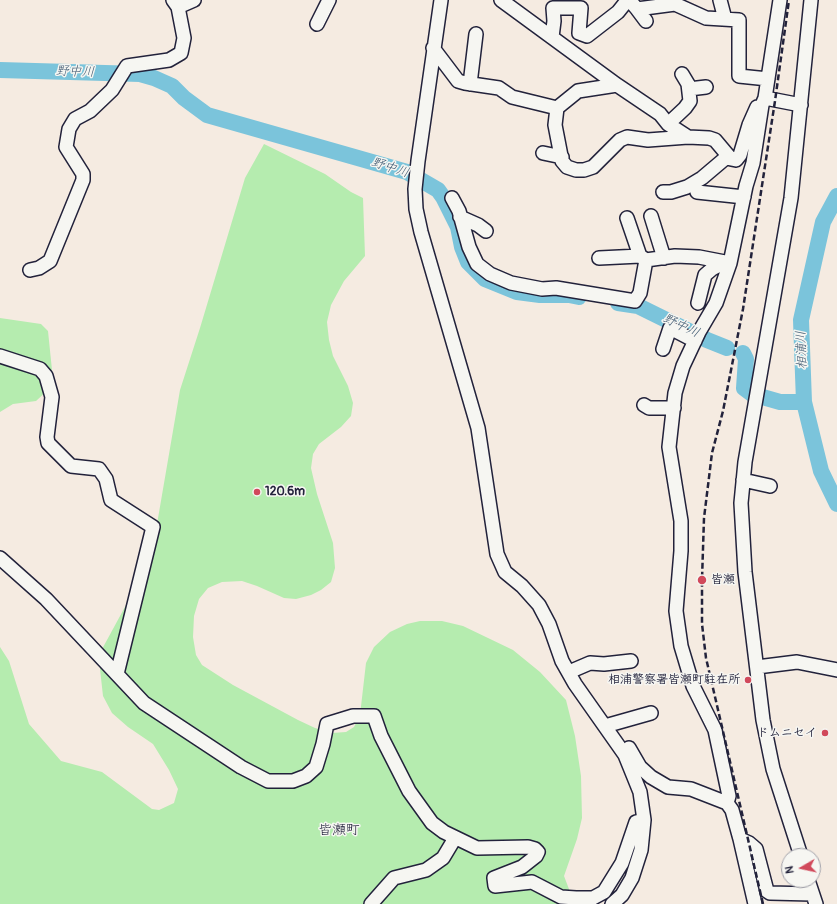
<!DOCTYPE html>
<meta charset="utf-8">
<style>
body{margin:0}
#map{position:relative;width:837px;height:904px;overflow:hidden;background:#f5ebe1;font-family:Pangolin,sans-serif}
canvas{display:block}
.north{position:absolute;left:781px;top:848px;width:40px;height:40px;box-sizing:border-box;background:#f6f6f2;border:1px solid #a1a1a9;border-radius:50%;rotate:261deg;font-size:11px;font-weight:700;line-height:16px;text-align:center;color:#22223b}
.north::after{content:'';display:block;margin:auto;width:14px;height:18px;background:#d1495b;clip-path:polygon(50% 0,100% 100%,50% 72%,0 100%)}
</style>
<div id="map">
<canvas width="837" height="904"></canvas>
<div class="north">N</div>
</div>
<script>
const ctx = document.querySelector('canvas').getContext('2d');
ctx.lineJoin = 'round';
function paint(path, color) { ctx.fillStyle = color; ctx.fill(path, 'evenodd'); }
const poly = rows => new Path2D(rows.map(r => 'M' + r).join(''));
function strokePath(path, color, width, dash) { ctx.strokeStyle = color; ctx.lineWidth = width; ctx.lineCap = dash ? 'butt' : 'round'; ctx.setLineDash(dash || []); ctx.stroke(path); }
function drawText(font, color, halo, rows, align = 'center') {
  ctx.font = font + ' Pangolin,"Klee One",sans-serif'; ctx.lineWidth = 3; ctx.setLineDash([]); ctx.textBaseline = 'middle'; ctx.strokeStyle = halo; ctx.fillStyle = color; for (const [text, x, y, turn = 0] of rows) {
    ctx.save(); ctx.translate(x, y); ctx.rotate((+turn || 0) * Math.PI / 180); ctx.textAlign = isNaN(turn) ? turn : align; if (halo) ctx.strokeText(text, 0, 0); ctx.fillText(text, 0, 0); ctx.restore();
  }
}
const green = poly([
 [264,144,325,174,351,192,363,198,365,256,344,281,331,305,327,322,329,340,333,356,348,386,353,403,351,416,341,427,319,444,313,454,311,468,317,494,333,543,335,568,331,582,321,590,311,595,296,599,284,598,257,586,242,581,222,582,208,588,199,599,194,616,193,637,196,655,202,665,233,685,298,720,315,728,332,733,346,732,354,727,360,715,366,663,374,647,390,632,407,624,420,621,442,621,463,626,513,650,540,672,566,700,575,736,581,776,582,818,577,839,564,876,572,897,578,904,0,904,0,647,9,661,29,724,61,761,102,772,152,809,159,810,174,803,178,789,169,770,153,744,128,727,112,713,103,696,100,669,101,651,151,559,180,390,200,328,245,178],
 [0,318,41,324,48,331,53,380,49,389,36,401,13,404,0,412]
]);
const river = poly([
 [0,70,140,74,154,78,172,86,184,98,207,115,407,172,438,190,443,197,458,227,462,247,468,262,485,279,517,292,540,295,569,295,579,297],
 [837,196,823,222,801,320,804,402,821,471,837,504],
 [618,303,638,306,707,340,727,348],
 [743,353,746,359,744,388,752,394,780,402,804,402]
]);
const minor = poly([
 [441,0,418,161,415,189,416,209,421,232,478,428,497,554,505,572,522,586,539,605,549,624,562,661,575,684,625,755,640,792,644,820,641,850,632,878,622,895,612,904],
 [501,0,617,85],
 [720,0,725,19],
 [178,7,194,0],
 [646,21,637,9,675,4,706,18,739,20,739,76,768,79],
 [317,24,329,0],
 [552,37,554,21,553,8,581,8,579,33,587,36,618,12,626,2,632,3,637,9],
 [433,48,458,81,465,83,499,88,512,97,557,108],
 [470,84,476,34],
 [689,89,706,87],
 [765,98,801,105],
 [668,124,685,108,690,101,688,84,682,74],
 [688,137,668,124,660,114,617,85,578,91,557,108,555,125,562,161,567,167,576,170,584,170,593,167,620,140,627,137,648,140,688,137,709,138,715,140,731,159,736,160,740,155,749,125,757,107],
 [543,153,562,157],
 [663,192,671,192,687,187,702,178,728,156],
 [697,192,744,197],
 [452,198,459,211,469,247,477,264,490,274,511,283,542,289,556,288,635,301,640,293,646,260],
 [651,216,664,258],
 [460,217,478,225,486,231],
 [627,218,640,256],
 [599,258,640,256,646,260,675,256,699,257,730,263],
 [30,270,39,268,50,261,83,180,83,174,66,147,69,129,75,119,90,111,112,90,127,66,169,60,181,53,184,38,178,7,173,0],
 [698,303,705,275,712,269,725,262],
 [663,349,670,328,695,341],
 [0,356,40,369,46,376,52,397,47,437,48,443,71,466,99,469,106,479,111,500,153,527,117,674],
 [644,405,649,408,674,408],
 [743,480,770,486],
 [0,558,46,599,144,703,241,767,268,781,293,781,306,776,316,767,323,744,327,724,353,716,374,716,381,736,409,791,432,823,444,832,477,848,528,847,535,849,538,852,536,856,522,867,494,878,495,886,532,882,561,897,576,898,593,898,604,892,622,863,636,822,644,820],
 [757,667,797,662,837,670],
 [569,672,590,663,604,664,631,661],
 [605,726,651,713],
 [629,748,640,767,651,777,668,787,691,789,727,803,732,810,740,839,755,904],
 [727,803,729,796,715,730,693,686,681,646,676,611,681,551,681,521,669,447,675,393,683,366,699,332,716,303,730,263,746,186,753,163,762,105,765,98,780,0],
 [740,839,749,843,756,849,767,891,770,893,812,894],
 [801,856,773,769,763,720,745,572,741,503,745,462,791,198,811,0],
 [808,880,816,904],
 [371,904,394,878,426,870,443,858,455,838]
]);
const rail = poly([
 [763,904,706,658,702,624,702,580,704,518,712,453,723,411,743,309,775,101,789,0]
]);
const markers = [
 [257,492,4,"#d1495b"],
 [702,580,5,"#d1495b"],
 [748,680,4,"#d1495b"],
 [825,733,4,"#d1495b"]
];
const poiNames = [
 ["120.6m",265,492],
 ["皆瀬",711,580],
 ["相浦警察署皆瀬町駐在所",740,680,"right"],
 ["ドムニセイ",817,733,"right"]
];
const waterNames = [
 ["野中川",75,72,2],
 ["野中川",390,168,18],
 ["野中川",681,326,25],
 ["相浦川",802,350,-92]
];
const quarterNames = [
 ["皆瀬町",339,830]
];
paint(green, '#b5ecaf');
strokePath(river, '#7bc4db', 16);
strokePath(minor, '#22223b', 16);
strokePath(minor, '#f6f6f2', 13);
strokePath(rail, '#22223b', 2.5, [6, 3]);
for (const [x, y, r, color] of markers) { const dot = new Path2D(); dot.arc(x, y, r, 0, 2 * Math.PI); ctx.fillStyle = color; ctx.fill(dot); strokePath(dot, '#f6f6f2', 1.5); }
drawText('bold 12px', '#22223b', '#f6f6f2', poiNames, 'left');
drawText('italic 13px', '#415b73', '#f6f6f2', waterNames);
drawText('14px', '#22223b', '#f6f6f2', quarterNames);
</script>
